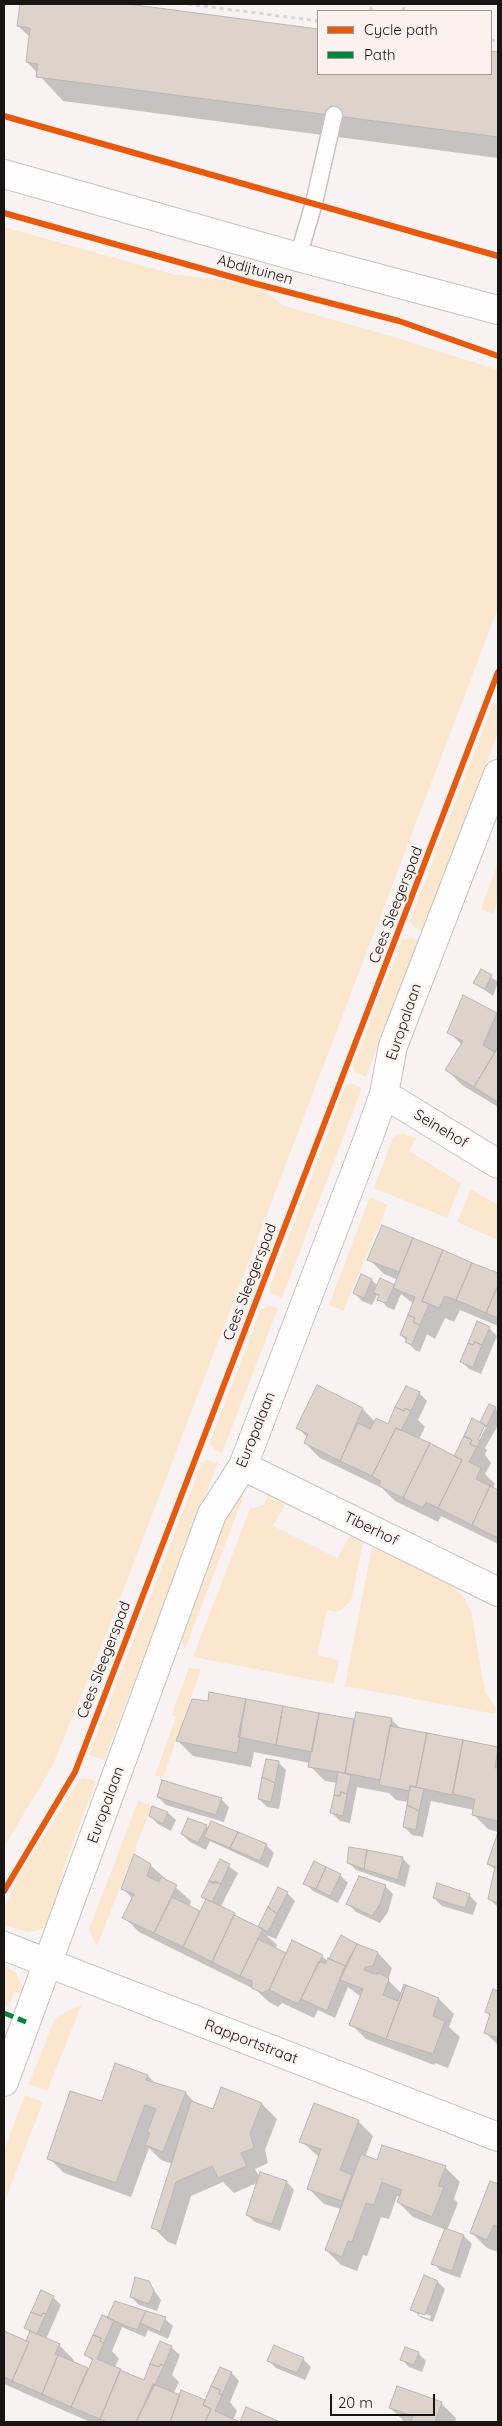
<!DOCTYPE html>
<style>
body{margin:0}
#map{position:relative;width:502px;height:2426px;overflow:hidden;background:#f8f3f2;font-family:Quicksand,sans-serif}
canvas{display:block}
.frame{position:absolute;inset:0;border:5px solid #181514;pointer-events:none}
.legend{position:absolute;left:317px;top:10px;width:175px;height:65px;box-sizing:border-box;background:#fbf2ef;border:1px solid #a09a97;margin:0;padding:6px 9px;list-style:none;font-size:15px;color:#181514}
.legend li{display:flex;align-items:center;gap:10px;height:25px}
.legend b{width:25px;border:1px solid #a09a97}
.scale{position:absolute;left:330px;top:2394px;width:105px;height:22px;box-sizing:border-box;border:2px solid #181514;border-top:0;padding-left:6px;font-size:15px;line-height:18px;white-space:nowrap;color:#181514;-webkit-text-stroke:4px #fbf2ef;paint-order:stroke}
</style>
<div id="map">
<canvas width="502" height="2426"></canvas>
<div class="frame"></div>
<ul class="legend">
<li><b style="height:6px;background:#e8590c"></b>Cycle path</li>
<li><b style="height:6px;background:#00873e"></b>Path</li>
</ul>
<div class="scale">20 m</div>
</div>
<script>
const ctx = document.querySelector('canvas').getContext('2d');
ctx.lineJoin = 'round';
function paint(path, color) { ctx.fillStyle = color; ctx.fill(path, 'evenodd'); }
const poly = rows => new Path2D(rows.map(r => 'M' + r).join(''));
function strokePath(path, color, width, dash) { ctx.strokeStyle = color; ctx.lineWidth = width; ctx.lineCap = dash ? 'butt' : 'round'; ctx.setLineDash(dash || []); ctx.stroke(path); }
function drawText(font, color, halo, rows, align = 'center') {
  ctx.font = font + ' Quicksand,sans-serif'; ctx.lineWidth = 4.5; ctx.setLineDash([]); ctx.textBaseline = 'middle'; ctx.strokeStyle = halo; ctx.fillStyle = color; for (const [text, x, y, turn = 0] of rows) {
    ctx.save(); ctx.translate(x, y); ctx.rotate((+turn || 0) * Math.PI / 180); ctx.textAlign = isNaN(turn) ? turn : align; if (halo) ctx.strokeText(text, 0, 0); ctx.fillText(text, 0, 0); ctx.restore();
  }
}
const green = poly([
 [4,227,176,275,253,283,284,306,391,336,498,370,498,608,115,1612,52,1767,4,1847],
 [493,703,498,705,498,733,422,931,414,927,410,921],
 [498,863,498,899,493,914,481,909],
 [412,938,418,941,366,1077,355,1072,353,1066,402,940],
 [353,1084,362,1088,282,1298,270,1293,269,1289,346,1085],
 [403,1133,416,1138,409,1151,461,1183,447,1218,374,1188,393,1137],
 [471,1189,498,1205,498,1240,457,1222],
 [370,1197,388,1205,343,1311,329,1305],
 [269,1306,278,1308,222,1453,215,1450,210,1445,211,1439,261,1309],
 [206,1460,218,1463,104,1760,89,1755,201,1465],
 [244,1495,185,1649,179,1638,227,1511,234,1501],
 [268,1496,285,1504,273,1526,337,1558,350,1536,363,1542,351,1601,338,1612,327,1610,317,1655,339,1660,334,1684,193,1657,250,1509,264,1505],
 [372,1547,448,1583,464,1597,471,1611,485,1692,496,1708,495,1714,345,1686],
 [189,1668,201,1669,163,1778,155,1775,176,1717,172,1714],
 [83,1778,96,1781,62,1872,67,1883,47,1925,40,1930,27,1932,4,1925,4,1908,19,1876,79,1780],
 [138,1801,152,1806,97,1946,89,1930],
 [4,1966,16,1973,23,1987,23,1994,14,1992,9,2006,4,2004],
 [82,2004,47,2091,29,2084,55,2018],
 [25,2095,43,2102,4,2203,4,2151]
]);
const shadow = poly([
 [21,4,119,4,318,30,318,74,491,74,491,52,498,53,498,158,63,101,27,62,30,37,18,26],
 [481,970,498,982,493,996,474,983],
 [464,997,498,1016,498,1107,462,1085,447,1070,462,1045,449,1032],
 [382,1226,498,1275,498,1326,460,1310,454,1322,445,1318,435,1339,427,1334,420,1352,415,1350,401,1335,414,1304,401,1294,394,1310,387,1307,377,1295,372,1305,362,1301,354,1293,362,1275,372,1280,378,1286,395,1286,398,1280,384,1274,369,1259],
 [489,1328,497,1336,481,1374,469,1369,461,1361],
 [317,1387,363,1409,375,1422,388,1425,419,1393,427,1401,418,1420,425,1427,419,1439,455,1457,481,1424,490,1405,495,1408,498,1411,498,1425,485,1448,487,1450,485,1455,491,1463,485,1474,495,1484,493,1489,498,1491,498,1544,441,1516,438,1522,395,1501,382,1488,320,1458,305,1443,308,1438,297,1427],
 [483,1427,486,1427,476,1446],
 [210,1693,355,1721,391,1719,401,1729,498,1748,498,1832,488,1829,473,1814,474,1810,431,1801,423,1837,412,1835,404,1827,409,1802,396,1800,389,1793,357,1787,350,1823,340,1821,332,1813,337,1783,325,1781,310,1766,310,1763,254,1752,251,1767,193,1756,178,1741,209,1703],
 [278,1762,286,1770,279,1809,267,1807,259,1799],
 [158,1797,221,1799,229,1807,224,1822,166,1805],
 [153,1808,168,1813,176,1820,171,1831,158,1824,150,1816],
 [206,1826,209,1829,266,1845,274,1853,268,1868,210,1841,206,1850,190,1842,182,1834],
 [498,1837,498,1907,489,1899,496,1871,489,1864],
 [402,1858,410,1866,405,1887,356,1870,348,1862],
 [220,1860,238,1873,220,1908,259,1929,287,1893,295,1901,276,1939,266,1935,277,1945,275,1949,287,1955,322,1956,328,1962,342,1937,378,1953,392,1968,388,1980,402,1994,439,1999,454,2014,449,2027,460,2037,448,2068,435,2063,434,2065,366,2039,351,2024,361,1997,348,1987,335,2018,318,2010,314,2018,282,2003,278,2007,269,2002,256,1990,139,1932,124,1917,133,1899,122,1888,150,1865,191,1901,189,1907,201,1912,206,1900,202,1897],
 [340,1875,348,1883,338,1903,313,1891,305,1883],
 [385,1886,393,1894,388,1912,380,1923,356,1912,348,1904],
 [469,1895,477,1903,473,1915,442,1906,434,1898],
 [494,1991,498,1992,498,2045,485,2032,491,2016,487,2012],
 [148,2076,156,2084,186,2093,196,2104,213,2110,262,2104,277,2119,265,2150,268,2163,255,2169,260,2178,261,2174,287,2182,294,2190,280,2231,255,2222,247,2215,259,2182,234,2193,223,2182,191,2196,176,2245,168,2242,153,2227,173,2164,161,2160,149,2148,131,2197,64,2173,49,2158,103,2103],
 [358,2121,373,2136,365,2157,377,2162,445,2167,460,2182,454,2199,458,2203,447,2230,464,2236,472,2244,460,2278,441,2271,433,2263,446,2230,413,2217,398,2202,400,2197,397,2196,389,2219,381,2217,367,2256,363,2255,357,2271,341,2265,326,2250,341,2209,324,2204,309,2189,320,2158,301,2141],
 [491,2183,498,2185,498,2252,487,2248,472,2233],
 [148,2282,161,2300,157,2311,139,2305,131,2297],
 [438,2282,445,2289,433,2322,420,2317,412,2309],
 [419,2312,431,2316,430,2319,419,2315],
 [53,2297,61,2305,46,2339,59,2345,74,2360,73,2363,89,2370,93,2361,86,2355,108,2319,165,2319,173,2326,168,2339,148,2330,145,2337,122,2327,112,2351,119,2359,114,2368,144,2381,161,2343,172,2348,180,2355,172,2375,179,2382,173,2394,180,2397,182,2392,206,2402,220,2369,232,2373,239,2381,230,2402,237,2411,233,2420,239,2422,90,2422,4,2384,4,2329,11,2336,26,2343,31,2333,26,2328],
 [418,2353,426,2361,422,2372,409,2367,401,2359],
 [303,2359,311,2367,305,2380,276,2368,268,2360],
 [441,2403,456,2418,455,2422,405,2422,390,2408]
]);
const building = poly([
 [20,4,128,4,318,29,318,74,491,74,491,51,498,52,498,137,36,77,38,64,26,62,30,28,17,26,20,4],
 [481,969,492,975,485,989,473,983,481,969],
 [463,995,497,1013,483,1045,494,1052,498,1047,474,1087,445,1070,463,1041,447,1033,463,995],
 [498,1047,498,1102,474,1087,498,1047],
 [382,1225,413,1238,399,1272,367,1260,382,1225],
 [413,1238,443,1250,422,1301,429,1304,420,1325,413,1322,415,1318,408,1315,415,1297,393,1288,413,1238],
 [443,1250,472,1263,456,1300,445,1296,439,1308,422,1301,443,1250],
 [472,1263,498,1273,498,1285,486,1313,456,1300,472,1263],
 [361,1274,372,1279,364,1298,353,1293,361,1274],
 [380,1278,395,1285,386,1303,377,1300,379,1295,373,1293,380,1278],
 [498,1285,498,1318,486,1313,498,1285],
 [408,1315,415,1318,413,1322,420,1325,412,1345,405,1342,407,1338,400,1335,408,1315],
 [477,1321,490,1327,482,1345,475,1342,473,1345,468,1343,477,1321],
 [475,1342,482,1345,473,1367,460,1362,468,1343,473,1345,475,1342],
 [317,1385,363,1408,340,1461,304,1443,308,1434,296,1428,317,1385],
 [406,1386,420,1392,411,1411,405,1408,404,1411,395,1407,406,1386],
 [489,1404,496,1407,487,1426,480,1422,489,1404],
 [395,1407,404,1411,405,1408,411,1411,401,1431,396,1428,372,1476,340,1461,358,1423,370,1429,376,1418,388,1424,395,1407],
 [472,1418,485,1425,478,1440,480,1441,477,1447,470,1444,472,1440,464,1436,472,1418],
 [396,1428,430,1443,403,1498,379,1486,381,1481,372,1476,396,1428],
 [464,1436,472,1440,470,1444,477,1447,469,1462,481,1468,476,1479,490,1486,472,1525,438,1508,462,1460,454,1456,464,1436],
 [430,1443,462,1460,438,1508,426,1502,423,1508,403,1498,430,1443],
 [490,1486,498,1490,498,1538,472,1525,490,1486],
 [209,1692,246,1699,237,1753,176,1741,192,1699,208,1701,209,1692],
 [246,1699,283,1706,276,1745,238,1737,246,1699],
 [283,1706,319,1713,312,1752,276,1745,283,1706],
 [356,1712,392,1718,380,1780,345,1773,356,1712],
 [319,1713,354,1719,345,1773,308,1767,319,1713],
 [390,1726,427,1733,416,1787,410,1786,410,1791,379,1785,390,1726],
 [427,1733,463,1740,452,1795,416,1787,427,1733],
 [463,1740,498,1747,495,1768,498,1768,498,1821,472,1815,475,1799,453,1794,463,1740],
 [266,1759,279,1761,275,1783,262,1777,266,1759],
 [338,1772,351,1775,347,1794,341,1792,340,1796,334,1795,338,1772],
 [262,1777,275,1783,271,1802,258,1799,262,1777],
 [162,1780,222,1798,216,1815,157,1797,162,1780],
 [410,1786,424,1789,419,1811,407,1805,410,1786],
 [341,1792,347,1794,343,1816,330,1813,334,1795,340,1796,341,1792],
 [407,1805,419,1811,416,1830,403,1827,407,1805],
 [152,1806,168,1812,163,1824,149,1816,152,1806],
 [188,1818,207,1825,198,1843,181,1834,188,1818],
 [211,1821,238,1832,230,1848,204,1837,211,1821],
 [238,1832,267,1844,260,1861,230,1848,238,1832],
 [497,1835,498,1835,498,1868,487,1864,497,1835],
 [349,1847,367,1850,364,1869,347,1863,349,1847],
 [367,1850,403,1857,398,1880,364,1869,367,1850],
 [134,1854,151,1864,147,1876,159,1882,161,1877,177,1885,154,1933,122,1918,134,1894,121,1889,134,1854],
 [220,1859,230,1864,221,1884,215,1881,214,1884,209,1881,220,1859],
 [314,1861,326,1867,316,1889,303,1884,314,1861],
 [326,1867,341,1874,330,1896,316,1889,326,1867],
 [495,1867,498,1868,498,1903,488,1899,495,1867],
 [359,1876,386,1885,380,1904,372,1916,346,1904,359,1876],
 [209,1881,221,1884,212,1902,201,1897,209,1881],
 [437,1883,470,1894,465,1908,433,1898,437,1883],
 [278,1887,288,1892,277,1914,268,1907,278,1887],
 [172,1897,200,1911,183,1947,154,1933,172,1897],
 [206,1899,235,1913,212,1962,183,1947,206,1899],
 [268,1907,277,1914,268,1932,258,1927,268,1907],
 [234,1915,263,1929,240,1976,212,1962,234,1915],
 [341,1935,357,1944,345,1966,329,1959,341,1935],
 [258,1939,286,1953,269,1990,262,1993,252,1988,252,1981,240,1976,258,1939],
 [292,1940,323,1955,298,2004,269,1990,292,1940],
 [357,1944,378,1952,373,1966,365,1967,364,1970,374,1974,380,1973,389,1979,383,1995,398,2001,404,1984,406,1985,386,2039,349,2025,363,1989,340,1980,357,1944],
 [328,1958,345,1966,327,2011,301,1999,319,1961,325,1964,328,1958],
 [406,1985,439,1998,433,2016,445,2021,433,2054,386,2039,406,1985],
 [493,1989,498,1991,498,2038,484,2033,490,2014,485,2012,493,1989],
 [115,2063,148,2075,146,2080,186,2092,163,2152,145,2145,150,2133,147,2132,156,2109,145,2105,116,2183,47,2159,70,2091,102,2101,115,2063],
 [221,2087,262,2103,250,2134,254,2148,241,2153,247,2166,218,2178,212,2166,176,2182,161,2231,151,2228,191,2101,213,2109,221,2087],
 [314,2103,359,2120,340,2170,352,2175,342,2201,307,2189,321,2149,299,2142,314,2103],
 [382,2145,446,2166,438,2186,444,2187,432,2217,397,2202,402,2190,382,2182,374,2205,366,2203,352,2242,348,2241,342,2257,325,2250,361,2154,377,2160,382,2145],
 [260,2172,287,2181,272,2224,246,2215,260,2172],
 [490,2181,498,2184,498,2227,494,2225,487,2240,470,2233,490,2181],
 [445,2228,464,2235,452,2271,431,2264,445,2228],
 [424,2275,438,2281,425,2315,410,2310,424,2275],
 [135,2277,149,2281,154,2291,149,2304,130,2297,135,2277],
 [41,2290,54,2296,46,2314,43,2313,41,2316,31,2312,41,2290],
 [115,2301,146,2311,137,2330,107,2318,115,2301],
 [146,2311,166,2317,160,2332,140,2323,146,2311],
 [31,2312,41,2316,43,2313,46,2314,37,2334,24,2328,31,2312],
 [102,2315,114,2320,104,2343,100,2341,101,2338,93,2335,102,2315],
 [4,2331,29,2342,12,2381,4,2377,4,2331],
 [30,2331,60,2344,55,2354,58,2355,42,2394,12,2381,29,2342,26,2341,30,2331],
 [93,2335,101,2338,100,2341,104,2343,97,2359,121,2369,100,2419,71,2407,93,2359,84,2355,93,2335],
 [160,2341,172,2346,164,2366,161,2364,159,2367,150,2364,160,2341],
 [274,2345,304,2358,297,2373,267,2361,274,2345],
 [405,2347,419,2352,414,2365,400,2360,405,2347],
 [58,2355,88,2368,71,2407,42,2394,58,2355],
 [150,2364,159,2367,161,2364,164,2366,136,2422,107,2422,100,2419,120,2370,144,2380,150,2364],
 [220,2367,232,2372,222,2395,219,2394,220,2390,211,2386,220,2367],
 [153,2384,180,2395,170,2422,136,2422,153,2384],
 [211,2386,220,2390,219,2394,222,2395,215,2411,240,2422,205,2422,211,2409,203,2405,211,2386],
 [397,2386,442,2402,435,2422,411,2422,413,2416,389,2408,397,2386],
 [181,2390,205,2400,203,2405,211,2409,205,2422,170,2422,181,2390],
 [246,2407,280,2422,240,2422,246,2407]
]);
const path = poly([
 [188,4,318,21],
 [370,11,373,4],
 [403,11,405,4],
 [491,40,498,41]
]);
const service = poly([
 [298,257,314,203,334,115]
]);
const minor = poly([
 [4,174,298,257,498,310],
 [384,1094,498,1164],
 [243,1466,498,1592],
 [4,1946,498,2137],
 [4,2082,212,1514,243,1466,368,1139,384,1094,393,1046,498,774]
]);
const quiet = poly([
 [4,2013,26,2022]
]);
const cycleway = poly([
 [4,116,498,256],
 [4,213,253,283,399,321,498,356],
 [4,1891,75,1772,498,672]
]);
const streetNames = [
 ["Abdijtuinen",255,270,15],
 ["Cees Sleegerspad",396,905,-69],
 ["Europalaan",404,1022,-71],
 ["Seinehof",441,1129,31],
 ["Cees Sleegerspad",250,1282,-69],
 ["Europalaan",256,1430,-68],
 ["Tiberhof",371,1529,26],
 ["Cees Sleegerspad",104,1660,-69],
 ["Europalaan",106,1805,-70],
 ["Rapportstraat",251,2042,21]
];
paint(green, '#fae7ce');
paint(shadow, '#0003');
paint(building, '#ded3cb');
strokePath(building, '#b9b5b4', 1);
strokePath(service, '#c6c3c2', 19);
strokePath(minor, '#c6c3c2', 30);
strokePath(path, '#d8d6d6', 3, [4, 4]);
strokePath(service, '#fefdfd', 16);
strokePath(minor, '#fefdfd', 28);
strokePath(quiet, '#00873e', 5, [10, 5]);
strokePath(cycleway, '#e8590c', 6);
drawText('15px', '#181514', '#fbf2ef', streetNames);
</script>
